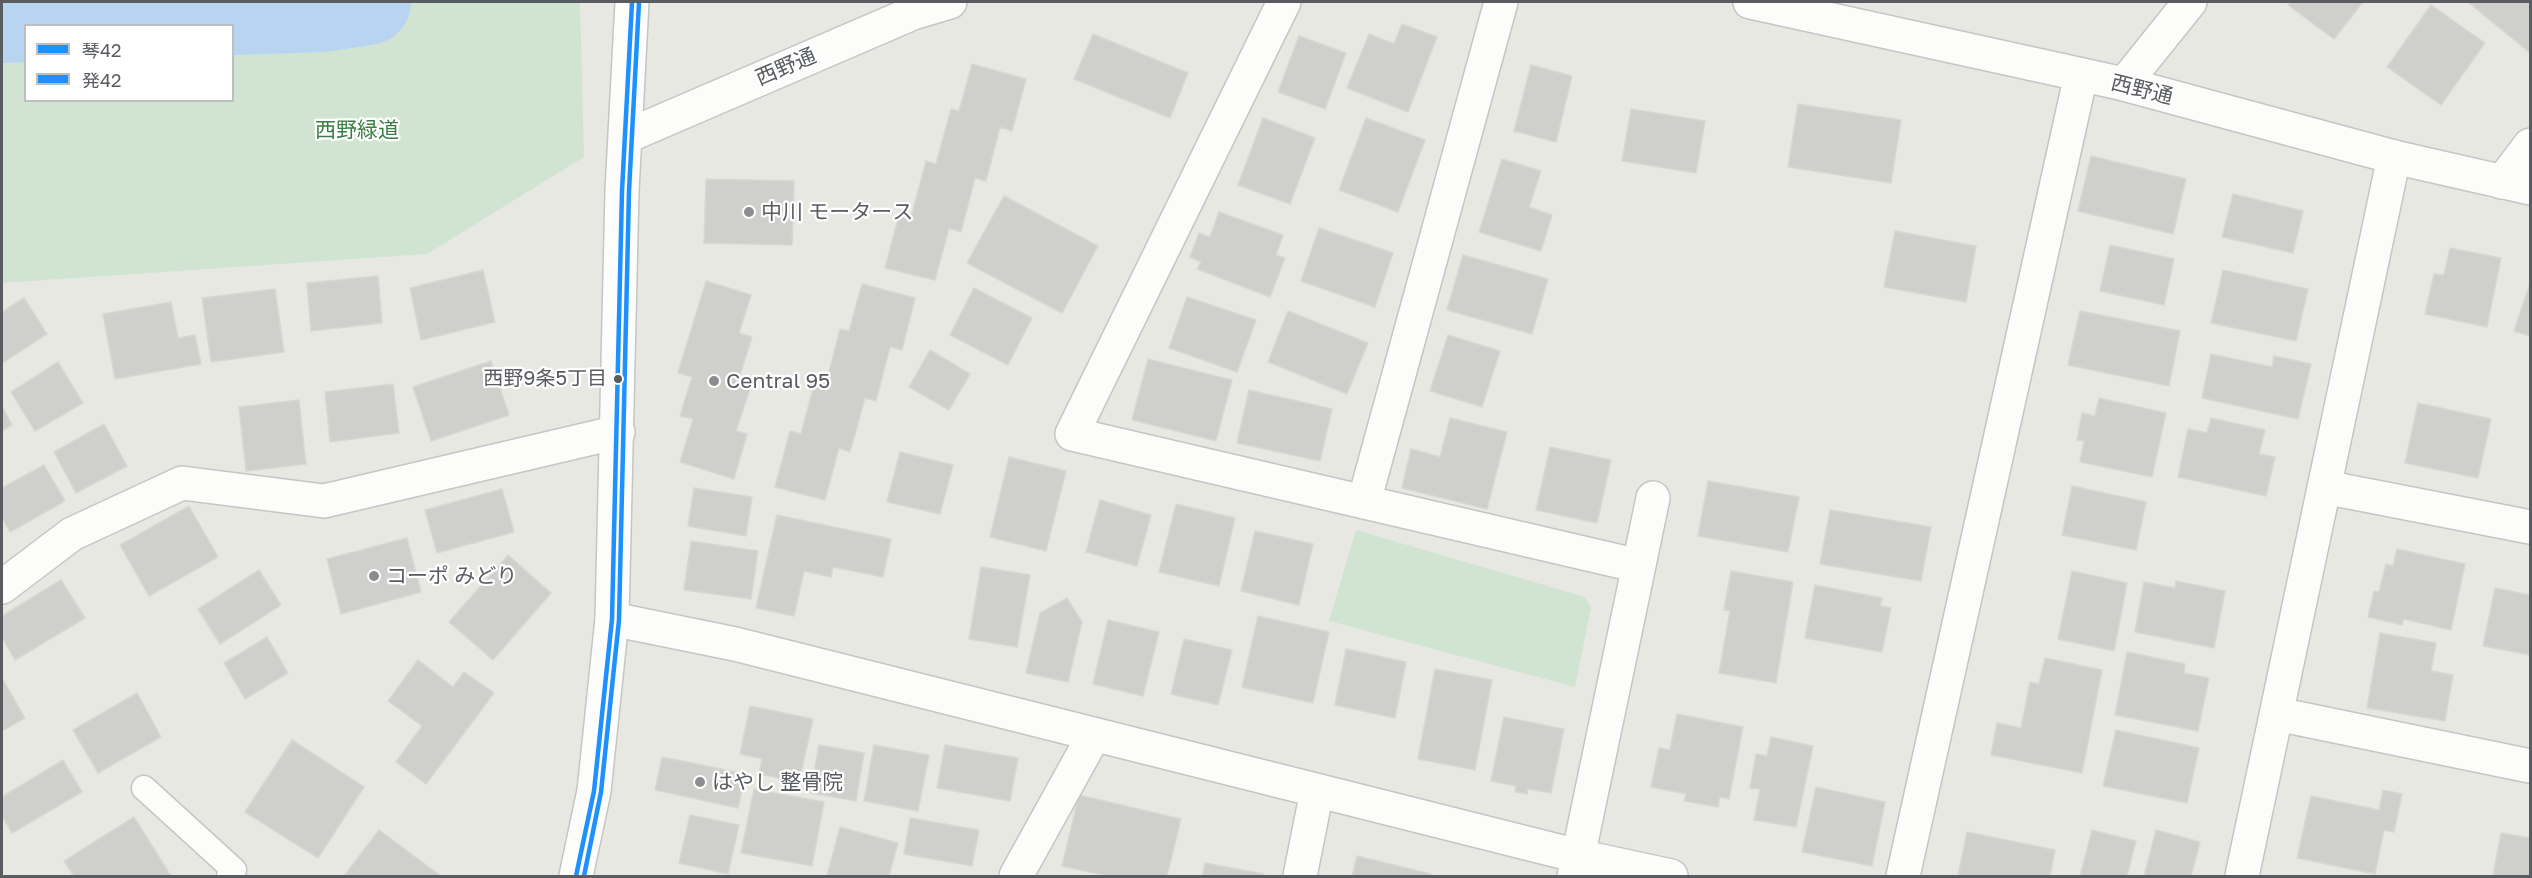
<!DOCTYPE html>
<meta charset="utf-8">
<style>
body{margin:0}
#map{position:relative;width:2532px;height:878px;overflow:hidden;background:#e8e8e3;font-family:"Golos Text","Noto Sans JP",sans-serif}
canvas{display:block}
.frame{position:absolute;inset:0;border:3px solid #595c60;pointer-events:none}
.legend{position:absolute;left:24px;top:24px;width:210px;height:78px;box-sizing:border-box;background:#fff;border:2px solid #bdbebf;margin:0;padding:8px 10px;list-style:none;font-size:18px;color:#595c60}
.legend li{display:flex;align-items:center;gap:12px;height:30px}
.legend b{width:30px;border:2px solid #bdbebf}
</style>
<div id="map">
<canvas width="2532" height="878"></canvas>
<div class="frame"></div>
<ul class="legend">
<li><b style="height:8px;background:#1e90ff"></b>琴42</li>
<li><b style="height:8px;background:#1e90ff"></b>発42</li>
</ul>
</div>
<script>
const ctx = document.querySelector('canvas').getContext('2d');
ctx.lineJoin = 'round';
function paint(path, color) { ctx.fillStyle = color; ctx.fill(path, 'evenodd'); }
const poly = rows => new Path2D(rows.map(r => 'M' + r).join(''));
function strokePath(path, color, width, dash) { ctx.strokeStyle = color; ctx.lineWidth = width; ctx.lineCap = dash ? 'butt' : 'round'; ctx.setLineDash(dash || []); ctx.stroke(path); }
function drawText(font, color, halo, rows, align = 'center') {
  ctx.font = font + ' "Golos Text","Noto Sans JP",sans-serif'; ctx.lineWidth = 4.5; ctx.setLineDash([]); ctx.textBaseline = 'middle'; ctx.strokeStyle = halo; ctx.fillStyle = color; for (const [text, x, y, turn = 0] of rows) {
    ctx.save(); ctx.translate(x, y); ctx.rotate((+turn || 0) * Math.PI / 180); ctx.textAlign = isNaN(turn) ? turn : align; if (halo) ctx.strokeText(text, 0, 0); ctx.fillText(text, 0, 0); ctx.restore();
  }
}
const green = poly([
 [2,2,580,2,584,157,427,254,2,283],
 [26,26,232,26,232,100,26,100],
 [1356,530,1585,597,1591,608,1575,687,1329,621]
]);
const river = poly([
 [2,20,322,9,368,2]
]);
const building = poly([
 [2291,2,2363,2,2334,39,2288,5,2291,2],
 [2468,2,2530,2,2530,53,2468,2],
 [2431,5,2485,43,2441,105,2387,67,2431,5],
 [1402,24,1437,37,1408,112,1347,88,1369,34,1394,44,1402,24],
 [1093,34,1188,73,1170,118,1074,79,1093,34],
 [1299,36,1346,53,1325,109,1278,92,1299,36],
 [972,64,1026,79,1012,131,1000,127,986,181,975,178,961,232,949,228,935,280,885,268,900,211,912,214,926,161,936,164,951,109,959,111,972,64],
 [1531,65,1572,76,1556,142,1514,131,1531,65],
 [1798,104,1901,120,1891,183,1788,167,1798,104],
 [1631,109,1705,121,1696,173,1622,161,1631,109],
 [1263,118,1315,138,1290,204,1238,185,1263,118],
 [1366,118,1425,140,1398,212,1339,190,1366,118],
 [2091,156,2186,179,2173,234,2078,211,2091,156],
 [1502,159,1541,171,1529,207,1552,215,1541,251,1479,232,1502,159],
 [706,179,794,181,792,245,704,243,706,179],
 [2233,194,2303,211,2293,253,2222,237,2233,194],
 [1004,196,1098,246,1062,313,967,263,1004,196],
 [1219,212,1283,235,1276,255,1285,258,1270,297,1197,269,1201,262,1190,257,1199,233,1210,237,1219,212],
 [1319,228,1393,253,1375,307,1301,281,1319,228],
 [1895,231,1976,246,1966,302,1884,287,1895,231],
 [2110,245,2174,259,2164,305,2100,291,2110,245],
 [2450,248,2501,258,2487,327,2425,314,2434,274,2444,275,2450,248],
 [1463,255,1548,279,1532,334,1447,310,1463,255],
 [483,270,495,322,421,340,410,288,483,270],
 [2223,270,2308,289,2296,341,2211,323,2223,270],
 [378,276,382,323,311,331,307,283,378,276],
 [706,281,751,295,739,333,752,337,737,385,750,389,736,431,747,434,734,479,680,462,693,419,680,416,692,377,678,373,706,281],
 [2530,283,2530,336,2514,331,2530,283],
 [862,284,915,298,902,350,890,347,876,401,865,398,850,452,839,448,825,500,775,487,790,431,801,434,815,381,826,384,840,329,849,331,862,284],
 [974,288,1032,318,1008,365,950,335,974,288],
 [275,289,284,352,211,362,202,298,275,289],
 [1187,297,1256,320,1237,372,1169,348,1187,297],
 [24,298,47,334,2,363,2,312,24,298],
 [171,302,178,338,195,335,201,364,115,379,103,314,171,302],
 [1288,311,1368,343,1347,394,1268,362,1288,311],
 [2080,311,2180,331,2169,386,2068,365,2080,311],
 [1448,335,1500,351,1482,407,1430,391,1448,335],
 [930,350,970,374,949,410,909,387,930,350],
 [2211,354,2272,367,2274,356,2311,364,2298,419,2202,398,2211,354],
 [1148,359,1232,380,1216,441,1132,420,1148,359],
 [491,361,509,415,431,441,413,387,491,361],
 [58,362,83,403,35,431,11,392,58,362],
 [393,384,399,433,330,442,325,392,393,384],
 [1249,390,1332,409,1320,461,1237,443,1249,390],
 [2099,398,2166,413,2152,477,2080,462,2084,441,2077,440,2082,413,2095,416,2099,398],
 [299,400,306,464,246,471,239,407,299,400],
 [2418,403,2491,419,2478,478,2405,463,2418,403],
 [2,406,12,425,2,431,2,406],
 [1450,418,1507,432,1487,509,1402,488,1411,449,1440,457,1450,418],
 [2211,418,2265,430,2259,454,2275,457,2266,496,2178,477,2188,429,2207,433,2211,418],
 [104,424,127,466,76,493,54,452,104,424],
 [1550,447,1611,460,1597,523,1536,510,1550,447],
 [900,452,953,465,940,514,887,502,900,452],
 [1009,457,1066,471,1046,551,990,537,1009,457],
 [44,465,65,501,10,532,2,518,2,488,44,465],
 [1708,481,1799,497,1788,552,1698,536,1708,481],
 [2072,486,2146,502,2136,550,2062,535,2072,486],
 [694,488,752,497,746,536,688,526,694,488],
 [502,489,514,532,437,553,425,510,502,489],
 [1100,500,1151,515,1137,566,1086,552,1100,500],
 [1176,504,1235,518,1219,586,1159,572,1176,504],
 [189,506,218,557,149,596,120,545,189,506],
 [1830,510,1931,527,1921,581,1820,564,1830,510],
 [777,515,891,539,883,577,833,567,831,577,804,571,794,616,756,608,777,515],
 [1255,531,1313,544,1299,605,1241,591,1255,531],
 [407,538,421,592,341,614,327,559,407,538],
 [691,541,758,551,751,599,684,590,691,541],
 [2397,549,2465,564,2451,630,2404,619,2402,625,2368,617,2374,591,2379,592,2386,564,2393,566,2397,549],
 [508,555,551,593,493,660,449,622,508,555],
 [981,567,1030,575,1017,647,969,639,981,567],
 [259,570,281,605,220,644,198,609,259,570],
 [1731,571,1793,582,1776,683,1719,673,1730,611,1724,610,1731,571],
 [2072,571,2127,583,2114,651,2058,639,2072,571],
 [61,580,85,618,15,660,2,637,2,616,61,580],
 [2176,581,2225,591,2214,648,2135,632,2144,582,2175,588,2176,581],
 [1815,585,1882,598,1880,606,1891,608,1882,652,1805,638,1815,585],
 [2495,588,2530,595,2530,655,2483,646,2495,588],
 [1067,598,1082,622,1068,682,1026,673,1040,613,1067,598],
 [1258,616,1329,632,1313,703,1242,687,1258,616],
 [1108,620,1159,632,1143,696,1093,684,1108,620],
 [2380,633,2436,643,2431,671,2453,675,2445,721,2367,708,2380,633],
 [267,637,288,673,245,699,224,663,267,637],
 [1184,639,1232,650,1218,705,1171,694,1184,639],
 [1346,649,1406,662,1395,718,1335,705,1346,649],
 [2127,652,2185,664,2184,673,2209,678,2198,731,2115,715,2127,652],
 [2045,658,2102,670,2082,773,1991,755,1997,723,2021,728,2030,682,2039,684,2045,658],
 [418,660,453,687,464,672,494,693,426,784,396,762,422,726,388,701,418,660],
 [1435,669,1492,680,1475,770,1418,759,1435,669],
 [2,678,25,718,2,731,2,678],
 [137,693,161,737,98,773,73,730,137,693],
 [750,706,813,719,799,782,759,774,762,759,740,754,750,706],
 [1677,714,1743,727,1729,799,1720,797,1718,807,1684,801,1686,794,1651,787,1659,748,1670,750,1677,714],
 [1504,717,1564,729,1551,793,1528,789,1527,794,1515,792,1516,786,1491,781,1504,717],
 [2116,730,2199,748,2187,803,2103,786,2116,730],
 [1771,737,1813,746,1796,827,1754,820,1760,789,1750,788,1756,754,1767,756,1771,737],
 [292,740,364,787,318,858,245,812,292,740],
 [819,745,864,753,856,801,810,793,819,745],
 [874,745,929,755,918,811,864,801,874,745],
 [945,745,1018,758,1010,801,937,788,945,745],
 [662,757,746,774,738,808,655,790,662,757],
 [63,760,82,792,12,833,2,816,2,797,63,760],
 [1816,787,1885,802,1872,866,1802,852,1816,787],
 [754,789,824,802,812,866,741,853,754,789],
 [2383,790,2402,794,2394,832,2384,830,2375,874,2297,858,2311,796,2379,810,2383,790],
 [1079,795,1181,819,1167,876,1108,876,1062,866,1079,795],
 [690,815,739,825,728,874,679,863,690,815],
 [134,817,171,876,74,876,64,861,134,817],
 [910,818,979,830,972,866,904,854,910,818],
 [840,827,898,843,889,876,827,876,840,827],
 [379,830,441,876,344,876,379,830],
 [2092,830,2136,841,2127,876,2080,876,2092,830],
 [2156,830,2200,842,2191,876,2144,876,2156,830],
 [1967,832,2055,850,2050,876,1958,876,1967,832],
 [2501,833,2530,838,2530,876,2493,876,2501,833],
 [1357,856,1431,874,1431,876,1352,876,1357,856],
 [1205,863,1264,874,1264,876,1202,876,1205,863]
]);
const service = poly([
 [144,788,234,870,229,876]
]);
const minor = poly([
 [1284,2,1072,434,1639,566],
 [2124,84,2190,2],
 [2502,182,2530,145],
 [2324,487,2530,527],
 [1364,502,1501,2],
 [2,587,72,534,182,483,324,501,618,432],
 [612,619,735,644,1578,856,1671,876],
 [2277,714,2530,766],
 [1016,876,1094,735],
 [1300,876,1317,791],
 [1574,876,1653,498],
 [1903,876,2081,75],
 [2242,876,2394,157]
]);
const tertiary = poly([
 [1750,2,2124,84,2394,157,2530,188],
 [625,137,913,13,950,2],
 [576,876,594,791,612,619,622,191,632,2]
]);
const bus1 = poly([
 [576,876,594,791,612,619,622,191,632,2]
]);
const bus2 = poly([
 [584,876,601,792,619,620,629,191,639,2]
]);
const markers = [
 [749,212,6,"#8b8d8e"],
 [618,379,5,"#595c60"],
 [714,381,6,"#8b8d8e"],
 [374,576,6,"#8b8d8e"],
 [700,782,6,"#8b8d8e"]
];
const busNames = [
 ["西野9条5丁目",607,379]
];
const streetNames = [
 ["西野通",786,67,-23],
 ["西野通",2142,90,14]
];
const parkNames = [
 ["西野緑道",357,130]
];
const poiNames = [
 ["中川 モータース",761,212],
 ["Central 95",726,381],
 ["コーポ みどり",386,576],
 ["はやし 整骨院",712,782]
];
paint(green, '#d1e4d1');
strokePath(river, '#b9d4f0', 86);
paint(building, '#cfcfcc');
strokePath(building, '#d8d7d2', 1.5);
strokePath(service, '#c5c5c5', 27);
strokePath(minor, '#c5c5c5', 36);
strokePath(tertiary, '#c5c5c5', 36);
strokePath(service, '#fcfcfb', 24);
strokePath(minor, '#fcfcfb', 33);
strokePath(tertiary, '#fcfcfb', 33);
strokePath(bus1, '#1e90ff', 4.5);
strokePath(bus2, '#1e90ff', 4.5);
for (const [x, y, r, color] of markers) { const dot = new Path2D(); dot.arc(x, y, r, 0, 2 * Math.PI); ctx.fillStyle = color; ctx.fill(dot); strokePath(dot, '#fff', 2); }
drawText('20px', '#595c60', '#fff', busNames, 'right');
drawText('21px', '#595c60', '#fff', streetNames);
drawText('21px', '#3b7d44', '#fff', parkNames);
drawText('21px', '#595c60', '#fff', poiNames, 'left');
</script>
